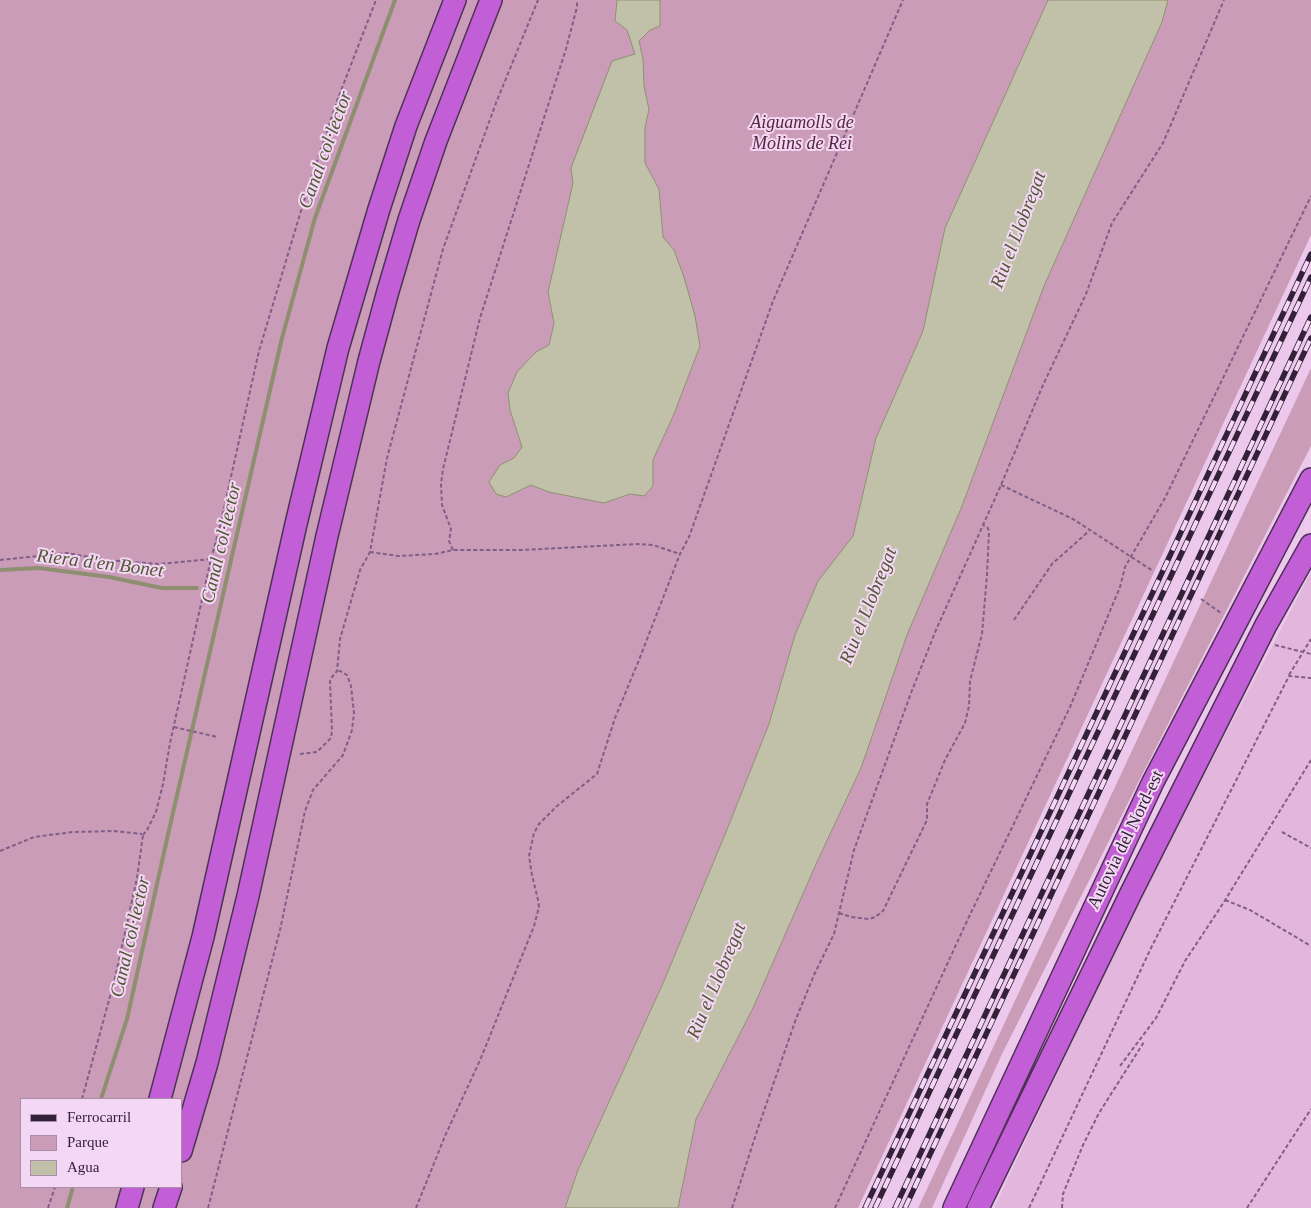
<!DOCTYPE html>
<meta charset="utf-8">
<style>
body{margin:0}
#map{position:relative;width:1311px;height:1208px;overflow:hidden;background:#ecc8ec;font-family:Georgia,serif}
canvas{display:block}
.legend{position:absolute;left:20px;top:1098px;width:162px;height:90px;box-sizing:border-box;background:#f4d7f4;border:1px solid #a78ea9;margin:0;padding:6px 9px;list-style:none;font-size:15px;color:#332139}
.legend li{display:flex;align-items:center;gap:10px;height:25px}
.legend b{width:25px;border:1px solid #a78ea9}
</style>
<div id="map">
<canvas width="1311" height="1208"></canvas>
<ul class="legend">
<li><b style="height:6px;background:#332139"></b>Ferrocarril</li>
<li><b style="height:14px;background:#ca9cb8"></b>Parque</li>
<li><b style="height:14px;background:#c1c0a9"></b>Agua</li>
</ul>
</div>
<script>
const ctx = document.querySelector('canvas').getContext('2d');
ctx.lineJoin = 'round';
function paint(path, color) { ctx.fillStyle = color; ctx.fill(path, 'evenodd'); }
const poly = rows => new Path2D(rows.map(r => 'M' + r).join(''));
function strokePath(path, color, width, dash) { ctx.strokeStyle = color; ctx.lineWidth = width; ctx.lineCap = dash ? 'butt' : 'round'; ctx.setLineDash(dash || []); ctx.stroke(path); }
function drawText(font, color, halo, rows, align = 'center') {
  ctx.font = font + ' Georgia,serif'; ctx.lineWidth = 4; ctx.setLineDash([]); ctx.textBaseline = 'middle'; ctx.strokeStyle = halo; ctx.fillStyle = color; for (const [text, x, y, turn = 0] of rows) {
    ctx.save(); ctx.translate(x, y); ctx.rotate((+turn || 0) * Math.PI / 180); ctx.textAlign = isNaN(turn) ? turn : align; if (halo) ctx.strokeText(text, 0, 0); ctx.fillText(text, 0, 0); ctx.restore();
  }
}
const farmland = poly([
 [1311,572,1311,1208,994,1208,1106,970,1202,779]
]);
const green = poly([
 [0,0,617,0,615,21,627,30,635,54,584,136,571,168,573,183,548,292,554,323,549,345,536,352,517,372,508,393,510,410,522,447,514,458,500,465,506,497,531,485,549,492,604,503,630,494,644,496,653,486,653,460,674,414,700,346,674,250,663,237,659,189,645,163,645,127,649,110,644,86,643,59,639,41,650,30,660,26,660,0,1048,0,945,228,923,331,876,438,853,536,818,581,795,635,769,724,726,832,664,981,578,1170,565,1208,0,1208],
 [21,1099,181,1099,181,1187,21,1187],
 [1168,0,1311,0,1311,235,858,1208,678,1208,696,1119,753,1008,816,864,861,768,907,635,962,506,1044,286,1162,22],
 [1311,368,1311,446,1147,765,1002,1054,932,1208,918,1208]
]);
const water = poly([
 [617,0,660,0,660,26,650,30,639,41,643,59,644,86,649,110,645,127,645,163,659,189,663,237,674,250,684,277,695,316,700,346,674,414,653,460,653,486,644,496,630,494,604,503,549,492,531,485,506,497,496,494,489,482,500,465,514,458,522,447,510,410,508,393,517,372,536,352,549,345,554,323,548,292,573,183,571,168,612,61,635,54,627,30,615,21,617,0],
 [1048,0,1168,0,1162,22,1044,286,962,506,907,635,861,768,816,864,753,1008,696,1119,678,1208,565,1208,578,1170,664,981,726,832,769,724,795,635,818,581,853,536,876,438,923,331,945,228,1048,0]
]);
const stream = poly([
 [0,570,39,568,109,577,162,588,197,588],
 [101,1099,127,1019,169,830,282,338,315,218,395,0],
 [67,1208,73,1187]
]);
const path = poly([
 [1001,485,1073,519,1153,571],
 [453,550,449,541,451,529,442,505,441,484,443,469,480,318,566,49,577,7,577,0],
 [370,552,398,556,435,554,453,550,522,550,637,544,653,545,680,554],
 [211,559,220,526,259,351,303,204,337,101,376,0],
 [0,560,67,553,105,560,159,564,211,559,170,743,163,784,156,812,147,830,143,835],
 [1201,599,1221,613],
 [1014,620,1052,564,1089,531],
 [1275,645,1311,654],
 [1289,675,1311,639],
 [174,727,217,737],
 [300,754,317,752,331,738,332,731,330,681,332,677,337,671,340,639,360,570,370,552,387,458,443,249,496,103,538,0],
 [1282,832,1311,848],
 [0,851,34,837,73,832,114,831,142,834],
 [1225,900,1250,910,1311,946],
 [839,913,851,917,869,919,875,917,883,911,927,820,927,804,945,760,965,723,969,706,970,681,982,634,987,575,989,532,988,528,983,525],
 [1120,1066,1156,1018,1185,961,1224,902,1311,760],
 [82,1099,115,978,137,878,143,835],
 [48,1208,55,1187],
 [208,1208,280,930,305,811,313,790,343,755,352,730,354,713,351,686,347,675,340,671,337,671],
 [416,1208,445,1136,481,1058,534,926,539,907,538,900,532,875,529,856,534,833,539,824,557,806,597,774,615,718,639,660,680,554,689,537,773,301,903,0],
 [732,1208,758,1128,796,1019,814,975,834,934,854,850,911,693,936,630,1001,485,1043,385,1086,294,1112,223,1163,143,1224,0],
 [835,1208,967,921,1070,707,1120,587,1125,567,1165,498,1311,196],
 [1029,1208,1151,948,1289,676,1311,678],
 [1062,1208,1063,1194,1083,1145,1099,1113,1144,1042],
 [1247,1208,1311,1109]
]);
const motorway = poly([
 [160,1099,203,937,296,524,338,348,379,209,406,126,455,0],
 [181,1151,207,1063,248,896,327,536,369,361,388,291,409,220,436,141,491,0],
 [127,1208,133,1187],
 [164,1208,171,1187],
 [954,1208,1153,782,1311,479],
 [978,1208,1131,893,1266,625,1311,545]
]);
const rail = poly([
 [865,1208,1311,254],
 [875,1208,1311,277],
 [895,1208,1311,317],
 [905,1208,1311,338]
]);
const parkNames = [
 ["Aiguamolls de",802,123],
 ["Molins de Rei",802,144]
];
const streetNames = [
 ["Autovia del Nord-est",1126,840,-64]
];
const waterNames = [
 ["Canal col·lector",326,150,-70],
 ["Riu el Llobregat",1019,230,-69],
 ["Canal col·lector",222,543,-77],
 ["Riera d'en Bonet",100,564,7],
 ["Riu el Llobregat",869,606,-68],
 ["Canal col·lector",131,937,-77],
 ["Riu el Llobregat",717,981,-67]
];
paint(farmland, '#e2b6dd');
paint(green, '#ca9cb8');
paint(water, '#c1c0a9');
strokePath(water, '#8e8f70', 1);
strokePath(stream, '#8e8f70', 4);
strokePath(motorway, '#4d3256', 24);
strokePath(path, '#805e88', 2, [4, 2.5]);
strokePath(motorway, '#c35fd6', 21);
strokePath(rail, '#332139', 5.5);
strokePath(rail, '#f4d7f4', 4, [11]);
drawText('italic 18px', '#54283d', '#f4d7f4', parkNames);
drawText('18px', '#332139', '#f4d7f4', streetNames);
drawText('italic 19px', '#4f5831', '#f4d7f4', waterNames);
</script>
